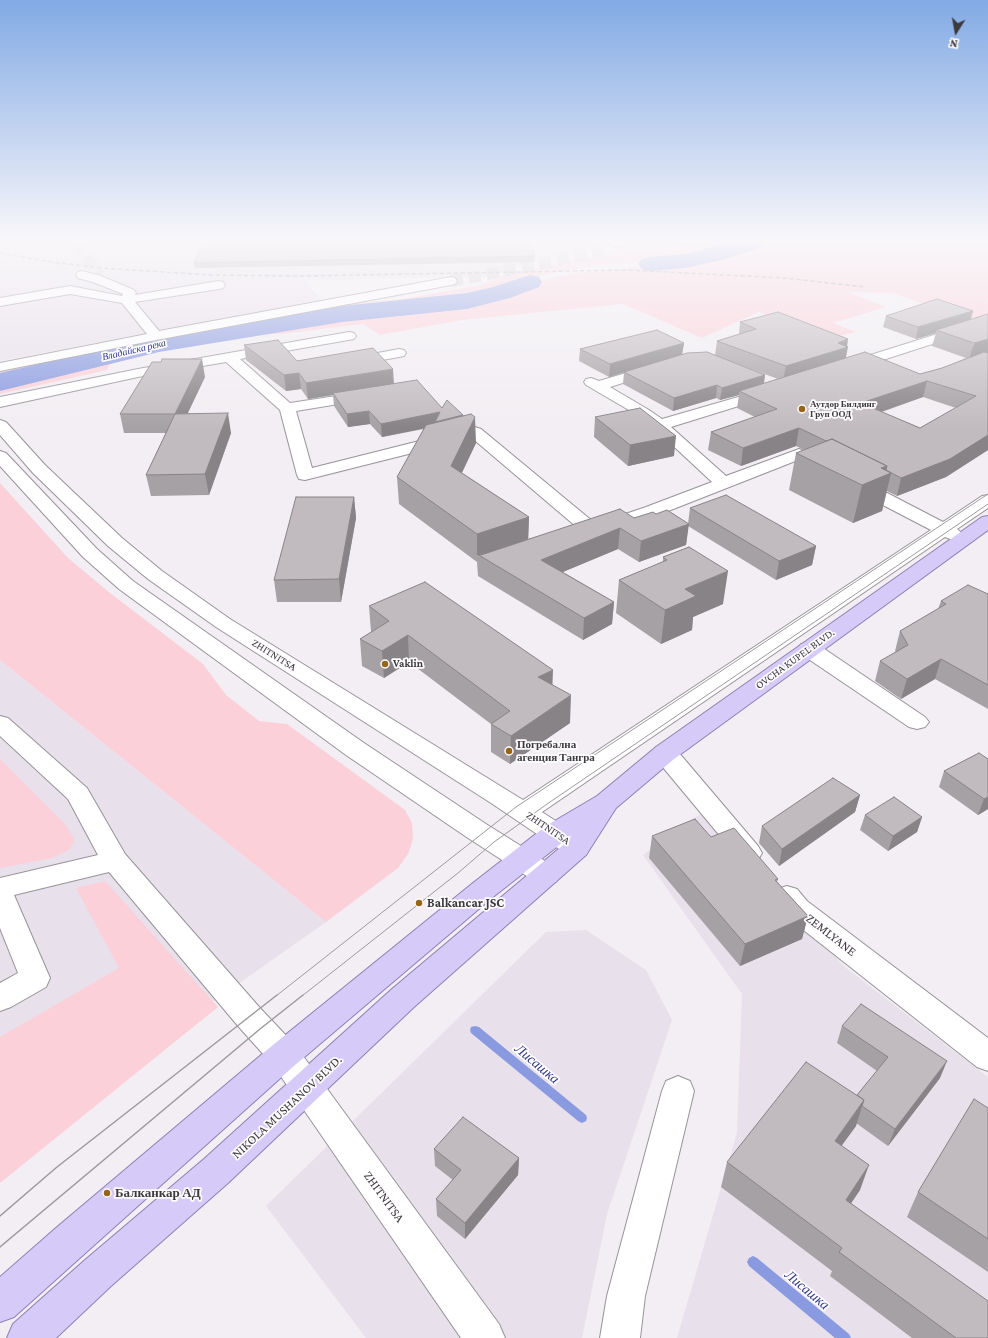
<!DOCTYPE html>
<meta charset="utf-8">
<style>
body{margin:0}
#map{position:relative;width:988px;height:1338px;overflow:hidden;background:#f2eef3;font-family:"Crimson Pro",serif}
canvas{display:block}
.north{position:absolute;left:936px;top:12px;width:40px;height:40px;-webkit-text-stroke:3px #fefcff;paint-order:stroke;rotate:191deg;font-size:11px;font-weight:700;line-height:16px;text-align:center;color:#3c3a3c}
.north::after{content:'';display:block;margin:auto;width:14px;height:18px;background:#3c3a3c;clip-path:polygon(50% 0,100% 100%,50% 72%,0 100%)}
</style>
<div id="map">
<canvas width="988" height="1338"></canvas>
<div class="north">N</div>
</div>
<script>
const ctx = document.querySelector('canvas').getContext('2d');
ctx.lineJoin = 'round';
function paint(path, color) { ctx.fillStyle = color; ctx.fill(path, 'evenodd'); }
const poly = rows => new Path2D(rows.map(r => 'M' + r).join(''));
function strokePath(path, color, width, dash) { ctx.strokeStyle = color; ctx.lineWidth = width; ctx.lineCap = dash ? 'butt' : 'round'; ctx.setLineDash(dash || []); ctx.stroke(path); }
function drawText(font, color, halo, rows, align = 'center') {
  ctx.font = font + ' "Crimson Pro",serif'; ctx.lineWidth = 3.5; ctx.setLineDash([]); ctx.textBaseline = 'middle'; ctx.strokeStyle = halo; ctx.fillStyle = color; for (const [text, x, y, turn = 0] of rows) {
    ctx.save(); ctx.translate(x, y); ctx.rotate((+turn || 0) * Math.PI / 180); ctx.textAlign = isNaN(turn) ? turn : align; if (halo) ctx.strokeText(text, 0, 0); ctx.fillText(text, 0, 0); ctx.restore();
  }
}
const built = poly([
 [0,242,695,242,653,251,621,253,607,247,517,265,492,276,305,281,322,300,0,361],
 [0,660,326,922,0,1152],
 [700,814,845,967,988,1077,988,1338,677,1338,737,1133,742,994,643,855],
 [586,930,646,970,672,1020,607,1214,582,1338,366,1338,266,1206,546,932]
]);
const green = poly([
 [695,242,743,242,709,253,682,259,593,266,533,277,491,292,465,298,325,314,177,338,124,349,0,377,0,371,304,308,402,299,481,285,497,277,570,261,621,253,654,251],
 [765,242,988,242,988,300,986,301,988,302,988,315,970,320,893,293,848,292,886,307,833,323,856,332,826,339,759,312,702,338,623,304,462,320,380,335,363,324,281,334,226,336,209,342,161,351,110,364,107,370,0,394,0,386,110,358,178,344,355,315,429,308,483,300,512,293,549,278,577,273,695,262,726,254],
 [0,483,68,558,110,593,203,664,226,695,259,721,287,724,405,810,412,823,413,839,408,854,398,868,326,922,0,660],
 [0,759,65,824,75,840,69,850,52,858,0,868],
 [105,881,218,1007,0,1183,0,1037,119,968,76,888]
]);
const stream = poly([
 [475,1026,479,1027,586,1115,587,1118,586,1121,582,1123,578,1121,471,1033,470,1030,471,1027,475,1026],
 [753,1256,757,1258,849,1334,851,1338,835,1338,749,1266,747,1262,749,1258,753,1256]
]);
const river = poly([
 [731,242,765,242,762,247,725,259,686,268,650,271,642,269,638,264,642,259,650,257,686,254,731,242],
 [530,275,539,277,542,282,539,287,510,298,467,309,342,322,159,352,0,391,0,373,159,336,342,306,467,293,493,287,530,275]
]);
const minorTunnel = poly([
 [76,242,99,275],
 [451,281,606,251]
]);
const minor = poly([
 [612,242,629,242,628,244,616,247,612,246,611,244,612,242],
 [82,271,101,276,134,290,136,293,135,295,219,281,223,282,225,285,223,288,219,289,135,302,159,331,451,277,455,278,457,281,455,284,451,285,156,340,0,371,0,363,147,334,122,303,70,294,0,306,0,298,70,286,122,296,123,294,93,282,78,278,76,275,78,272,82,271],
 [988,318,988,326,855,369,850,370,845,369,843,366,845,363,988,318],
 [349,332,354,333,356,336,354,339,240,359,290,403,363,392,368,393,370,396,368,399,363,400,296,411,312,468,475,427,481,429,597,525,599,523,646,507,712,482,654,428,639,416,586,385,584,382,586,379,591,378,599,381,653,365,658,366,660,369,658,372,610,387,649,410,662,419,766,389,771,390,773,393,771,396,671,427,726,476,799,449,828,462,830,466,828,470,822,471,798,460,658,515,611,531,602,532,600,535,593,537,586,535,472,438,305,480,299,479,297,475,280,410,226,362,138,377,0,407,0,397,138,369,349,332],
 [399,349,404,350,406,353,404,356,351,366,346,365,344,362,346,359,351,358,399,349],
 [0,420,6,422,45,465,122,538,162,571,230,619,523,800,931,530,852,489,849,485,852,481,858,480,864,481,943,522,982,496,988,495,988,508,957,529,964,535,962,539,955,541,945,537,542,812,586,841,590,848,586,855,577,858,568,855,491,803,216,627,148,579,108,546,33,473,0,435,0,420],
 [0,451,6,453,97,549,133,581,364,743,486,824,556,868,560,875,556,882,546,885,536,882,468,838,346,755,119,589,83,557,0,466,0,451],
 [809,643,817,644,925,717,929,722,925,727,917,729,909,727,801,654,798,649,801,644,809,643],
 [0,716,8,718,87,788,125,854,260,1008,295,1045,499,1324,505,1338,461,1338,273,1065,238,1026,109,872,14,895,50,978,46,987,11,1007,0,1011,0,983,18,973,0,928,0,878,98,855,68,799,0,736,0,716],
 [665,745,674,747,758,846,762,853,758,860,749,863,740,860,656,759,653,753,656,747,665,745],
 [787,886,797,889,807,901,988,1038,988,1071,977,1067,787,917,773,897,777,889,787,886],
 [678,1076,690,1081,694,1091,645,1296,640,1338,600,1338,607,1296,662,1091,666,1081,678,1076]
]);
const major = poly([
 [988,516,988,530,674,759,616,808,586,855,414,1007,228,1183,111,1286,56,1338,7,1338,13,1324,85,1260,204,1159,392,989,568,841,572,835,493,897,295,1065,14,1317,0,1322,0,1277,56,1228,273,1045,473,883,546,826,597,796,656,747,982,517,988,516]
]);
const tramFar1 = poly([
 [276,996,516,807,988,494],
 [302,996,458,873,494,842,550,802,988,504]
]);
const tram = poly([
 [0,1216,57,1167,277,995],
 [0,1247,260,1029,303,995]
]);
const rail = poly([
 [0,253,52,262,102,268,211,275,298,276,627,270,784,278,866,287]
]);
const wall = poly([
 [535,256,534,262,195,268,194,263],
 [973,311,970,320,988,450,946,477,897,496,887,491,882,511,853,523,789,490,796,453,804,450,796,446,741,466,708,450,711,432,755,417,737,408,739,395,720,400,716,398,673,411,623,384,624,372,609,377,579,361,580,349,684,343,682,354,715,355,717,341,739,334,740,322,847,346,846,358,920,374,942,368,966,358,932,346,936,333,916,339,883,327,886,316],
 [732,362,778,379,764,384,765,375],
 [923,397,956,408,920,428,882,412],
 [244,345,297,361,394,384,442,408,463,415,476,443,462,473,529,517,528,539,656,514,688,524,690,508,816,546,812,565,776,580,688,526,686,545,639,562,618,549,563,572,614,602,612,624,583,640,478,576,477,562,399,504,397,477,424,429,382,437,370,424,348,427,334,406,333,395,308,399,301,389,286,391,246,360],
 [205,377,188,413,231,433,209,495,151,496,146,475,166,433,124,433,120,414],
 [595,417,674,456,628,466,594,437],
 [354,497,356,518,341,602,277,602,274,580],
 [689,547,723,604,693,617,692,630,661,644,616,613,619,580,663,562,663,557],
 [988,594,988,709,935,679,901,699,875,681,880,661,896,652,895,651,900,631,938,609,941,601],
 [369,606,553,685,570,723,510,764,491,752,491,724,409,662,384,678,362,666,360,639,371,632],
 [979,753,988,809,978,815,939,787,944,771],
 [860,795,855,812,779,866,759,843,762,826],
 [865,815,922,817,917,832,888,851,860,830],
 [652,836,711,837,778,879,777,882,808,916,802,939,740,966,649,858],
 [842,1026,940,1078,888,1146,856,1123,856,1126,841,1145,860,1190,851,1203,988,1338,912,1338,830,1276,832,1271,721,1187,727,1162,857,1095,877,1071,837,1043],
 [988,1108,988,1272,907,1217,918,1192],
 [434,1149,519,1158,518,1175,465,1239,437,1216,436,1199,453,1180,435,1166]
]);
const shadedWall = poly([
 [973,311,970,322,936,330,936,333,916,339,918,327],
 [848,339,847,347,848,347,845,362,783,381,786,366,838,343],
 [988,339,988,353,969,360,974,343],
 [684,343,682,355,609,377,610,364],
 [202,359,205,377,178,433,175,414],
 [393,369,394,385,333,393,333,395,308,399,306,383],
 [299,373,301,389,286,391,284,375],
 [765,375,763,388,739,391,739,395,720,400,722,388],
 [927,381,923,397,857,420,861,403],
 [717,385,716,398,673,411,674,398],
 [369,411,370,424,348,427,347,414],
 [440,412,463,415,463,428,435,426,382,437,381,424],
 [228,413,231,433,209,495,205,474],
 [475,417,476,443,452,493,451,466],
 [799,428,796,446,741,466,743,448],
 [988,435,988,450,946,477,897,496,901,478],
 [676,436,674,456,628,466,630,445],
 [887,466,891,473,882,511,853,523,862,485,881,468],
 [354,497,356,518,341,602,339,579],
 [529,517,528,545,486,559,477,554,477,534],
 [689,524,686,545,639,562,641,541],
 [620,528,618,549,541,581,541,560],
 [816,546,812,565,776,580,779,561],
 [728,571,723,604,693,617,692,630,661,644,665,610,685,589],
 [614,602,612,624,583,640,584,618],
 [408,635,409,662,384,678,382,651],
 [941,659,935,679,901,699,907,679],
 [553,670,552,697,538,677],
 [571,695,570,723,510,764,511,736],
 [860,795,855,812,779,866,782,849],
 [988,797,988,809,978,815,984,799],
 [922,817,917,832,888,851,893,836],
 [808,916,802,939,740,966,745,944],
 [947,1061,940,1078,888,1146,895,1129],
 [864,1100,856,1126,827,1166,835,1141],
 [519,1158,518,1175,465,1239,465,1223],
 [869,1165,860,1190,837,1224,846,1200]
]);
const building = poly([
 [204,242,530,242,535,256,194,263,204,242],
 [937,299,973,311,918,327,886,316,937,299],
 [778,312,848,339,838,343,848,347,786,366,717,341,756,329,740,322,778,312],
 [988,314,988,339,974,343,936,330,988,314],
 [657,330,684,343,610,364,580,349,657,330],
 [278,340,297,361,373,348,393,369,306,383,299,373,284,375,244,345,278,340],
 [707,352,765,375,722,388,717,385,674,398,624,372,687,353,707,352],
 [865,352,920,374,942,368,984,352,988,353,988,435,950,459,901,478,886,470,887,466,832,439,826,441,799,428,743,448,711,432,777,409,739,391,865,352],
 [927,381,976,396,920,428,861,403,927,381],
 [162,359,202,359,175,414,120,414,152,362,161,362,162,359],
 [417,380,442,408,447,400,463,415,435,422,440,412,381,424,369,411,347,414,333,393,417,380],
 [640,408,676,436,630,445,595,417,640,408],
 [228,413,205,474,146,475,175,414,228,413],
 [471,414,475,417,451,466,529,517,477,534,397,477,426,425,471,414],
 [832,439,887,466,881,468,891,473,862,485,796,453,832,439],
 [726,495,816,546,779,561,690,508,726,495],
 [296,497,354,497,339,579,274,580,296,497],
 [620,509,634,518,653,512,656,514,667,510,689,524,641,541,620,528,541,560,614,602,584,618,477,554,481,555,620,509],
 [689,547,728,571,685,589,696,596,665,610,619,580,667,560,663,557,689,547],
 [425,582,553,670,538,677,571,695,511,736,491,724,510,711,408,635,382,651,360,639,389,621,369,606,425,582],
 [968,585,988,594,988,685,941,659,907,679,880,661,908,645,900,631,946,604,941,601,968,585],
 [979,753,988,759,988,797,984,799,944,771,979,753],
 [833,778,860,795,782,849,762,826,833,778],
 [894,797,922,817,893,836,865,815,894,797],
 [695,819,711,837,734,828,778,879,775,880,808,916,745,944,652,836,695,819],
 [861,1004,947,1061,895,1129,862,1106,864,1100,857,1095,888,1057,842,1026,861,1004],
 [806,1062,864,1100,835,1141,869,1165,846,1200,988,1301,988,1338,956,1338,839,1252,842,1248,727,1162,806,1062],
 [974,1099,988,1108,988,1239,918,1192,974,1099],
 [463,1117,519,1158,465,1223,436,1199,461,1170,434,1149,463,1117]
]);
const markers = [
 [802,409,4,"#976518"],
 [385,664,4,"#976518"],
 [509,751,4,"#976518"],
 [419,903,4,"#976518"],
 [107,1193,4,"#976518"]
];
const farPoinames = [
 ["Аутдор Билдинг",810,404],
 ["Груп ООД",810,414]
];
const farWaternames = [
 ["Владайска река",134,350,-13]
];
const streetNames = [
 ["ZHITNITSA",274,655,32],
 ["OVCHA KUPEL BLVD.",795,659,-36],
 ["ZHITNITSA",548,828,34]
];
const poiNames = [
 ["Vaklin",393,664],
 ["Погребална",517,745],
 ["агенция Тангра",517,758]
];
const nearPoinames = [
 ["Balkancar JSC",427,903],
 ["Балканкар АД",115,1193]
];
const nearStreetnames = [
 ["ZEMLYANE",831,935,38],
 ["NIKOLA MUSHANOV BLVD.",287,1107,-43],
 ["ZHITNITSA",384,1197,54]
];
const nearWaternames = [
 ["Лисашка",537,1064,40],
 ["Лисашка",807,1290,40]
];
paint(built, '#e8e0ea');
paint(green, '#fbd0d9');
paint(stream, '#899ae0');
paint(river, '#899ae0');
strokePath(minorTunnel, '#cecace', 12, [12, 6]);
strokePath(minor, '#979398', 2);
strokePath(major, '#8f81b4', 2);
paint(minor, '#fff');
paint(major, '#d6caf8');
strokePath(tramFar1, '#9d9a9e', 1);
strokePath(tram, '#9d9a9e', 1.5);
strokePath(rail, '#9d9a9e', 1.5, [4.5, 2.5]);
paint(wall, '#a6a1a4');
paint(shadedWall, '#878386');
paint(building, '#c1bbbf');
strokePath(building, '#878386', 1);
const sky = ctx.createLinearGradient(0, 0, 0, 429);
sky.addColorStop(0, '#82aae5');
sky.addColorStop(0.56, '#f9f7fa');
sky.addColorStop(1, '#f9f7fa00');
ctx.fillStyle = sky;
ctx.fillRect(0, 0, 988, 429);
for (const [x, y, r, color] of markers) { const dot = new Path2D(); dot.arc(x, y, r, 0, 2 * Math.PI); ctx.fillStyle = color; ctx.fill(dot); strokePath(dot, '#fefcff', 1.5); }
drawText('bold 9px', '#3c3a3c', '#fefcff', farPoinames, 'left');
drawText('italic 10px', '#2d3787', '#fefcff', farWaternames);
drawText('11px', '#3c3a3c', '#fefcff', streetNames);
drawText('bold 11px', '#3c3a3c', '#fefcff', poiNames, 'left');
drawText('bold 13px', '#3c3a3c', '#fefcff', nearPoinames, 'left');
drawText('13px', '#3c3a3c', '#fefcff', nearStreetnames);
drawText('italic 14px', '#2d3787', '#fefcff', nearWaternames);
</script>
